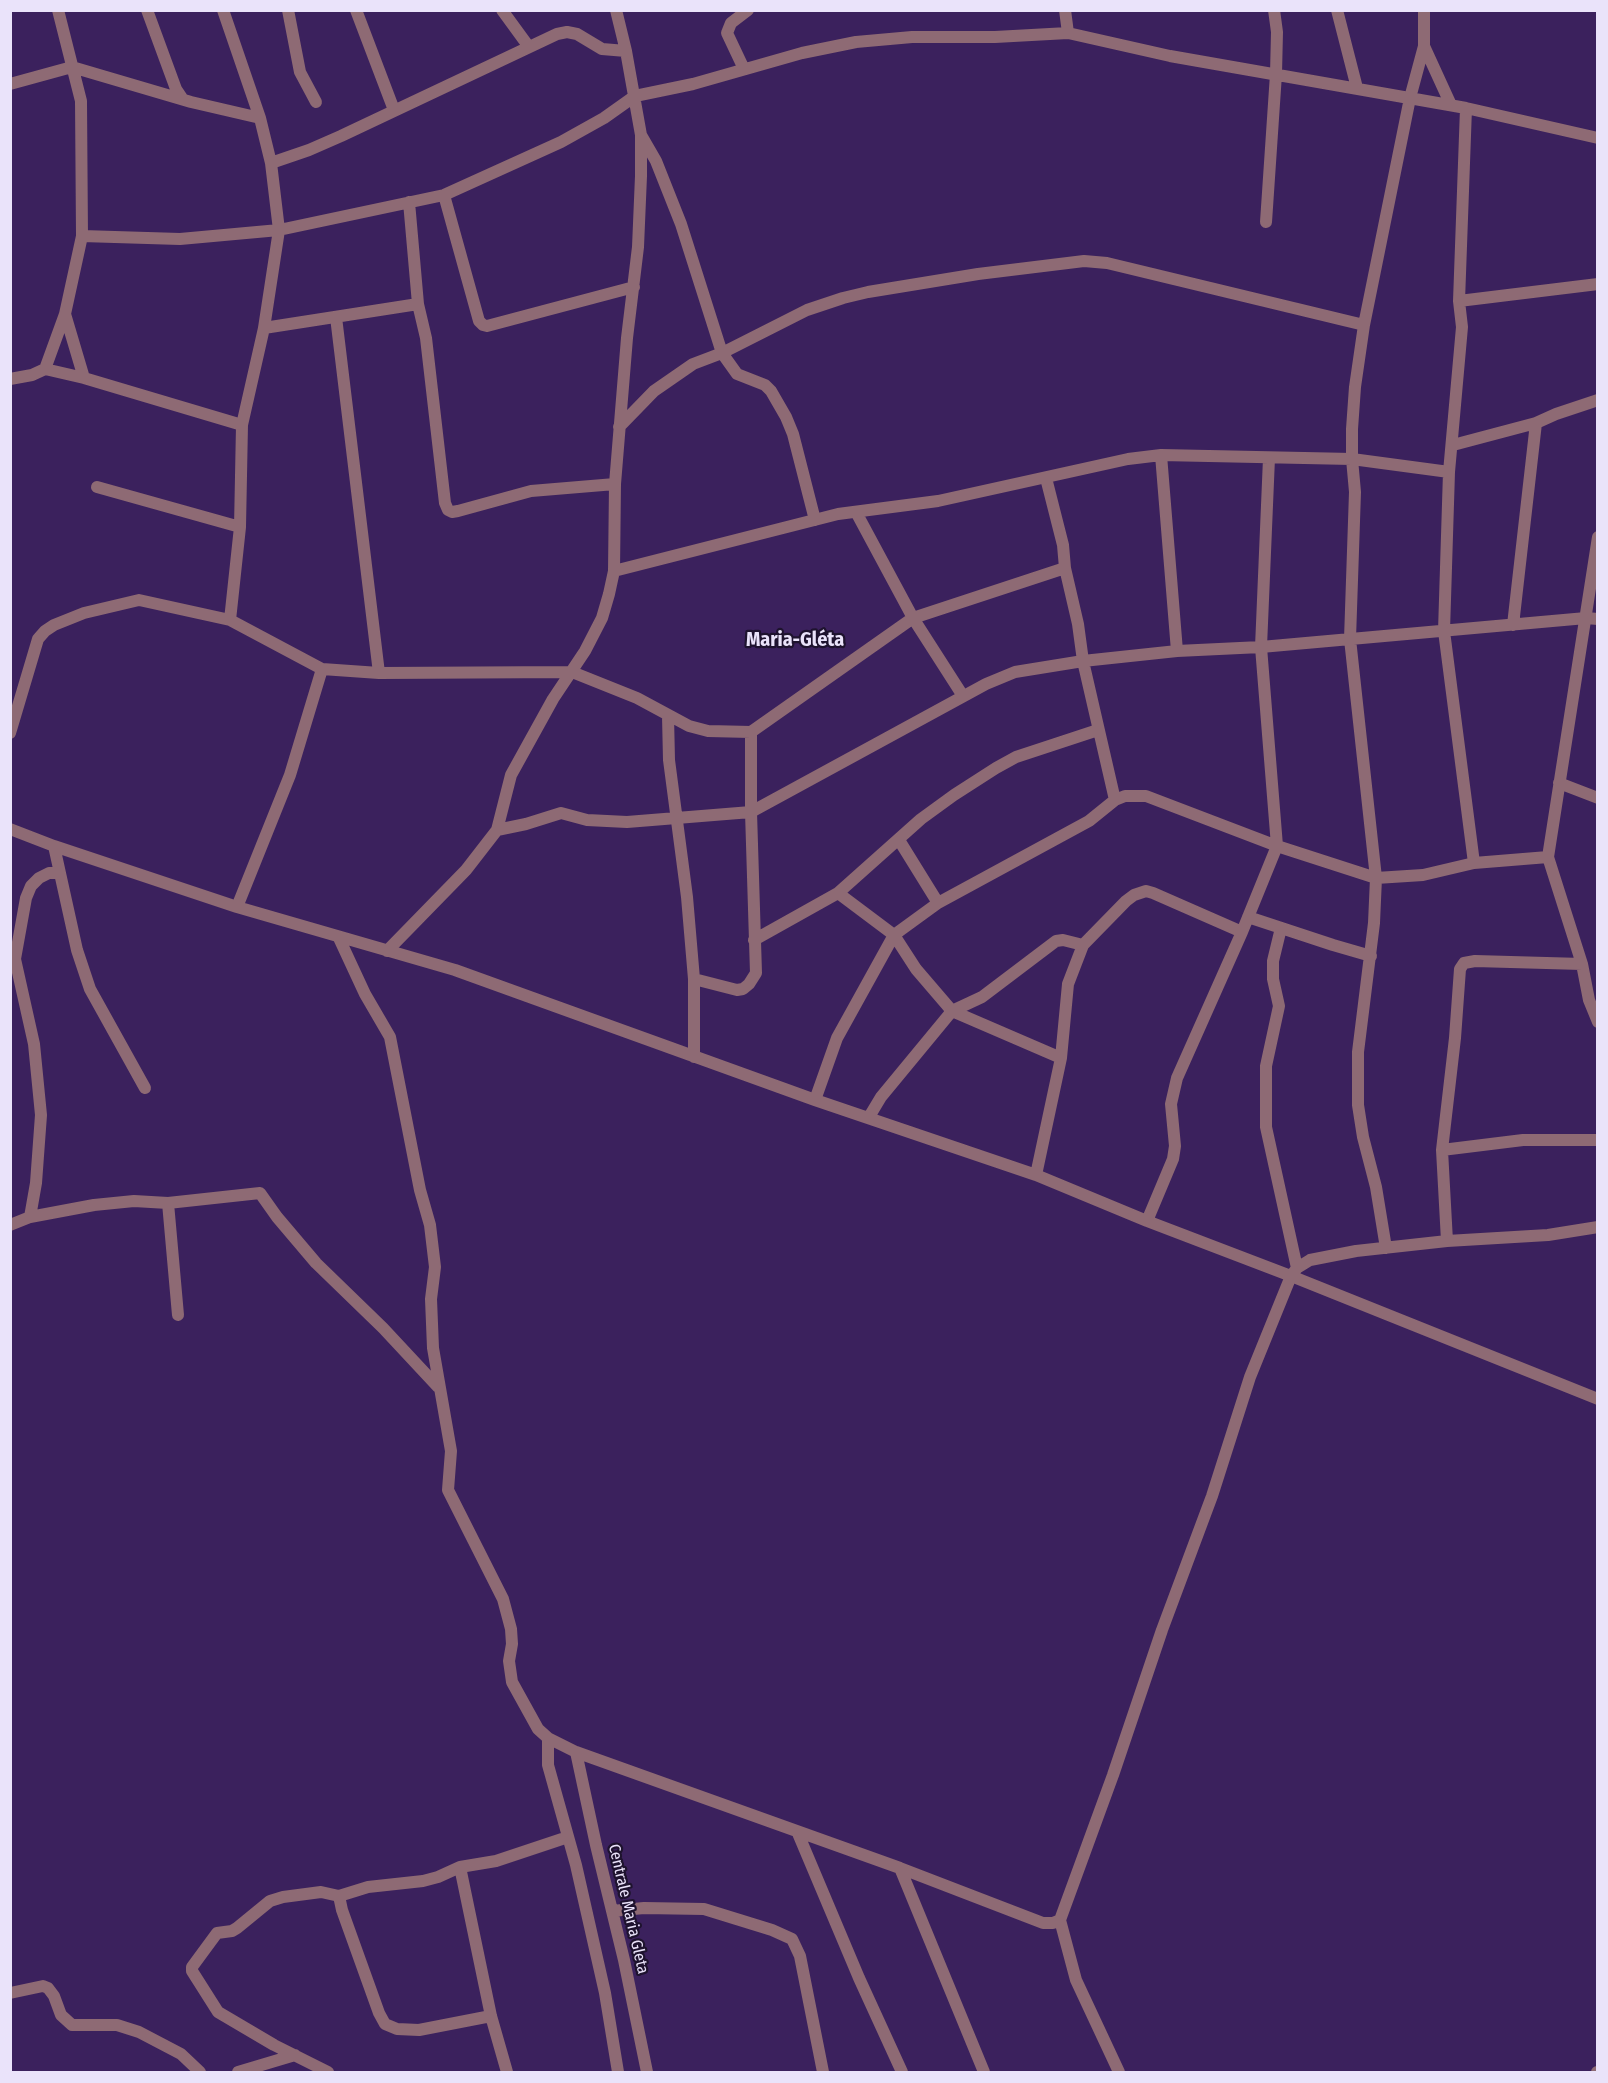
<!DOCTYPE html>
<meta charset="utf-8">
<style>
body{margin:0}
#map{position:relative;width:1608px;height:2083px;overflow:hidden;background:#3b215d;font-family:"Fira Sans Condensed",sans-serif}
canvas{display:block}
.frame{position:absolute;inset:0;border:12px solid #eae3fa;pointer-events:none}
</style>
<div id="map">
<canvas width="1608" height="2083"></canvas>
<div class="frame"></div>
</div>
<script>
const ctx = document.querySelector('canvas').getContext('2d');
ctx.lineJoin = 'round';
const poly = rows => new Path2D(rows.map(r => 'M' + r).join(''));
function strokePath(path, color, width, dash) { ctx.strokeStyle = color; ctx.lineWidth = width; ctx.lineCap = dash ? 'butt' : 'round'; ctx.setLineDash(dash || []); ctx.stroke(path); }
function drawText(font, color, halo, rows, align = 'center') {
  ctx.font = font + ' "Fira Sans Condensed",sans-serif'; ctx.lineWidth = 4.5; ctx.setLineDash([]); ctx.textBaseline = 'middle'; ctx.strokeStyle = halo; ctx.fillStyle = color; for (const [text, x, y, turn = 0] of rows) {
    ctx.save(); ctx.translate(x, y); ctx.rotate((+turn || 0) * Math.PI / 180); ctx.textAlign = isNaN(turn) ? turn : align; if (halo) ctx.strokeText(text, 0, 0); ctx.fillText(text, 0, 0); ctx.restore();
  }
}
const minor = poly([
 [147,10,176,89,182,98],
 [223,10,260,118,271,163,279,230,264,328,242,425,240,527,230,620],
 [288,10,300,72,316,102],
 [356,10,394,110],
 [502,10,529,47],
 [1065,10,1068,33],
 [1337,10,1357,88],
 [1424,46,1451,105],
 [744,69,727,33,731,23,748,10],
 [10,84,72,67,191,102,260,118],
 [1466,108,1459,301,1462,327,1449,472,1444,631,1474,863],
 [641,135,656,161,681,224,722,353,737,374,765,385,771,391,786,417,793,434,815,520],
 [271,163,309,150,341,136,557,34,567,32,577,34,602,49,626,51],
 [444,195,479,321,483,325,487,326,634,287],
 [409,202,418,304,426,338,445,503,448,510,452,512,458,511,531,491,615,484],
 [1266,222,1276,74,1277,32,1274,10],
 [82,236,180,239,279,230,444,195,561,142,604,118,635,96,693,84,802,53,856,42,912,37,995,37,1068,33,1170,56,1466,108,1598,138],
 [1459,301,1598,284],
 [65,314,84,378],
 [336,317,379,673],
 [264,328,418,304],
 [45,369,65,314,82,236,81,101,58,10],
 [10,379,32,375,45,369,84,378,242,425],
 [619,427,654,391,693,364,722,353,807,310,843,298,868,292,978,274,1084,261,1107,263,1364,325],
 [1453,445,1536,423,1556,414,1598,400],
 [1161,455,1177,651],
 [1046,478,1063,545,1065,568,1078,624,1083,661,1115,800],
 [97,487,240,527],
 [856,512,913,618,963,696],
 [1598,537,1548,857,1582,964,1589,1000,1598,1022],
 [614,571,838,514,938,501,1128,459,1161,455,1352,459,1449,472],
 [1513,625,1536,423],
 [668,716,669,760,687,897,694,979,694,1057],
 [10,733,38,639,45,631,54,625,84,613,139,600,230,620,322,669,379,673,572,672,637,698,689,726,708,731,751,732,913,618,1065,568],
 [1559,783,1598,798],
 [10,829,54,846,237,907,455,970,815,1100,1036,1175,1147,1221,1291,1276,1598,1399],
 [497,830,526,824,561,813,587,820,627,822,751,812,986,684,1015,672,1083,661,1177,651,1261,647,1586,618,1598,619],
 [899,840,938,903],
 [54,846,77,950,90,989,145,1088],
 [838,893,894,935,916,969,952,1011,1061,1058],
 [237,907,290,775,322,669],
 [1248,917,1333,945,1371,956],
 [1281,928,1273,961,1273,979,1279,1006,1266,1066,1266,1127,1297,1268],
 [339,938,365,994,390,1037,420,1190,430,1225,435,1267,431,1299,433,1348,451,1451,448,1490,503,1599,511,1629,512,1644,509,1661,512,1682,538,1729,548,1738,576,1752,900,1868,1043,1923,1053,1923,1060,1920],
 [754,940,838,893,921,819,954,795,996,768,1016,757,1098,730],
 [387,951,466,870,497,830,511,775,553,699,585,651,602,618,609,594,614,571,615,484,627,338,638,247,641,176,641,135,626,51,616,10],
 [694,979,737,990,743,989,749,984,756,973,751,812,751,732],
 [815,1100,837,1038,894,935,938,903,1089,821,1115,800,1125,796,1146,796,1277,846,1376,878,1423,875,1474,863,1548,857],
 [869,1117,881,1097,952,1011,982,997,1056,941,1063,940,1083,945,1126,901,1134,895,1146,891,1153,893,1242,932],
 [1442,1150,1523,1140,1598,1140],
 [1036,1175,1061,1058,1068,984,1083,945],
 [168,1203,178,1315],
 [30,1217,36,1183,41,1115,34,1044,15,959,26,898,31,886,39,878,49,873,60,873],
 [1147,1221,1173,1159,1175,1146,1171,1104,1177,1078,1242,932,1277,846,1261,647,1269,458],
 [10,1225,30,1217,94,1205,134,1201,168,1203,260,1193,277,1217,316,1263,383,1328,438,1387],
 [1447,1241,1442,1150,1455,1038,1460,969,1464,963,1475,961,1582,964],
 [1386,1248,1376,1187,1363,1137,1358,1105,1358,1052,1374,923,1376,878,1350,639,1355,492,1352,459,1352,429,1355,387,1364,325,1410,98,1424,46,1424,10],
 [548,1738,548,1765,576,1865,605,1993,618,2072],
 [576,1752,596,1845,624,1960,647,2072],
 [797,1831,859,1978,902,2072],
 [460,1867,491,2016,507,2072],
 [900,1868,984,2072],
 [612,1911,644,1908,704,1909,772,1930,792,1939,800,1956,823,2072],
 [10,1993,43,1986,48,1988,54,1996,61,2015,72,2025,117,2025,139,2032,181,2054,200,2072],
 [491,2016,419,2030,397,2029,385,2024,379,2013,342,1910,339,1896,368,1887,423,1881,438,1877,460,1867,496,1861,568,1837],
 [238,2072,295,2055],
 [328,2072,274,2045,218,2012,192,1971,192,1967,217,1933,232,1931,237,1928,270,1901,283,1897,321,1892,339,1896],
 [1119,2072,1076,1980,1060,1920,1113,1775,1162,1630,1212,1496,1250,1377,1291,1276,1297,1268,1310,1260,1356,1251,1447,1241,1548,1235,1598,1227],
 [1597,2072,1598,2072]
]);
const streetNames = [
 ["Centrale Maria Gleta",628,1909,77]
];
const quarterNames = [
 ["Maria-Gléta",795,640]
];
strokePath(minor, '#8e6a74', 12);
drawText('16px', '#eae3fa', '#1e132e', streetNames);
drawText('bold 20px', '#eae3fa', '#1e132e', quarterNames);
</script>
